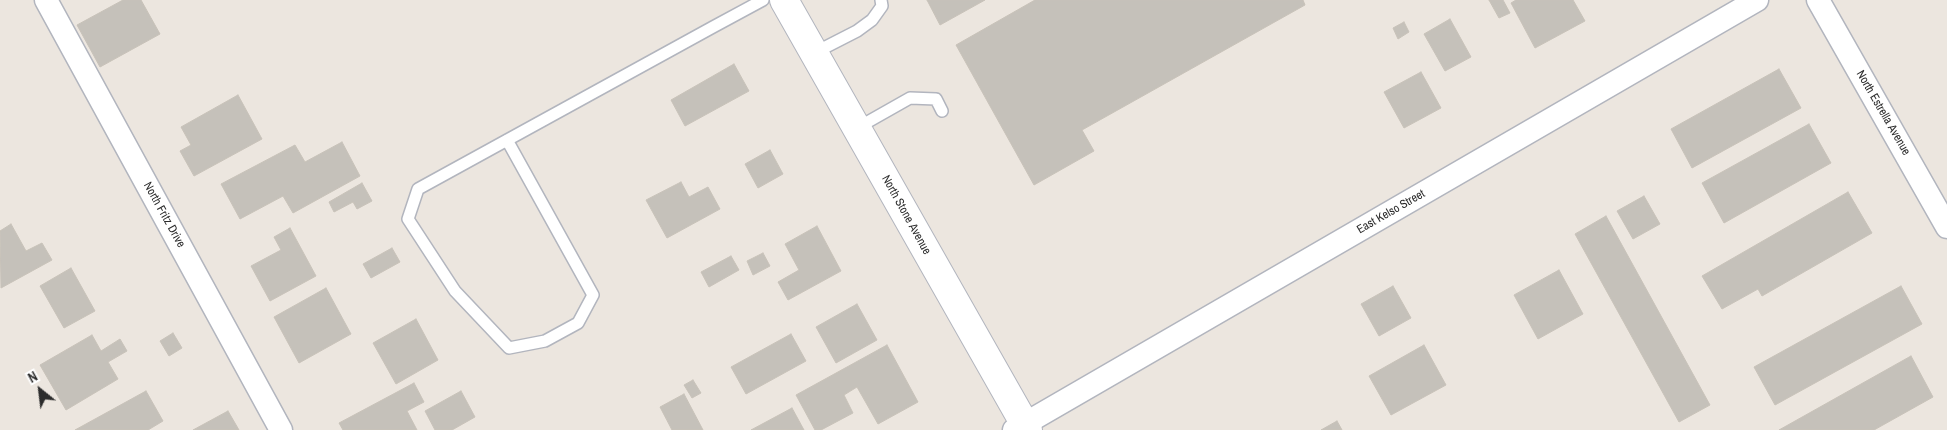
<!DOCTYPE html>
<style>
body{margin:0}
#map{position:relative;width:1947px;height:430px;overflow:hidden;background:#ece6df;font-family:"Archivo Narrow",sans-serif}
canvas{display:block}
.north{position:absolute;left:15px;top:365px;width:50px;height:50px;-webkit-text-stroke:4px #fff;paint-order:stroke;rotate:331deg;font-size:14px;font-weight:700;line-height:20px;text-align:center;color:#2c2c2c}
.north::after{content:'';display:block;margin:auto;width:18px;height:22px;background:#2c2c2c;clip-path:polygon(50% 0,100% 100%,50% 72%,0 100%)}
</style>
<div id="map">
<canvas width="1947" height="430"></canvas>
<div class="north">N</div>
</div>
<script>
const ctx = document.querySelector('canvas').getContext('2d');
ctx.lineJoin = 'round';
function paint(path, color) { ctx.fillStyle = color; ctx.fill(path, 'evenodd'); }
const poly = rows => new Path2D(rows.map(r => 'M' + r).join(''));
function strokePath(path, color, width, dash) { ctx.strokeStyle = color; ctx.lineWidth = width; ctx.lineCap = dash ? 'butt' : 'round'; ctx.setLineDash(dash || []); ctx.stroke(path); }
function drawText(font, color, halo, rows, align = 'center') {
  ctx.font = font + ' "Archivo Narrow",sans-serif'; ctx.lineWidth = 5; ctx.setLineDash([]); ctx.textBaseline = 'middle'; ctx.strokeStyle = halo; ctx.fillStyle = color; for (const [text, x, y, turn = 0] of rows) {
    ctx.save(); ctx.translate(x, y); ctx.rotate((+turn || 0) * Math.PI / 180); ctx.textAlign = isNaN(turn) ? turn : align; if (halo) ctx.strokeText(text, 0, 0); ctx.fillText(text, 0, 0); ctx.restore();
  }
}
const building = poly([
 [123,0,141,0,160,34,100,67,77,25,123,0],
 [927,0,985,0,940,25,927,0],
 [1035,0,1303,0,1305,5,1082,130,1094,151,1034,185,956,45,1035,0],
 [1489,0,1503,0,1510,13,1499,18,1489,0],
 [1516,0,1573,0,1585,21,1535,48,1511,3,1516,0],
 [1450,19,1471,57,1445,71,1424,34,1450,19],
 [1404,22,1409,32,1398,39,1393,28,1404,22],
 [734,64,749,91,685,126,671,100,734,64],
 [1779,69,1801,108,1692,168,1671,129,1779,69],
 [1421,72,1441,108,1404,128,1384,92,1421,72],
 [238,95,262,139,194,176,180,151,191,145,181,127,238,95],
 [1809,124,1831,163,1724,223,1702,183,1809,124],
 [342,142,360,176,293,213,283,196,240,219,221,184,295,145,305,162,342,142],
 [770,150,783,174,758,188,745,164,770,150],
 [681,182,689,197,708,187,720,209,667,238,646,200,681,182],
 [362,183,372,201,357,209,353,202,334,212,329,202,362,183],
 [1848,192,1872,233,1762,296,1758,289,1722,309,1702,276,1848,192],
 [1644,196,1660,224,1633,239,1617,211,1644,196],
 [1606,216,1710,405,1679,422,1575,234,1606,216],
 [11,224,26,251,42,243,52,260,1,288,0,231,11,224],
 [817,226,841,271,788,300,778,282,799,270,785,244,817,226],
 [290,228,316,276,270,301,251,266,281,250,274,237,290,228],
 [392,248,400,262,371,278,363,264,392,248],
 [763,253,770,266,753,275,747,261,763,253],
 [731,256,739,270,709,287,701,272,731,256],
 [71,268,95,311,64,328,40,286,71,268],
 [1559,270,1583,314,1538,339,1514,295,1559,270],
 [1393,286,1411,318,1379,336,1361,304,1393,286],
 [1901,286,1922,324,1775,405,1754,367,1901,286],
 [326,288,351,334,299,363,274,317,326,288],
 [857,304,877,340,836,363,816,327,857,304],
 [416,319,438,360,396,384,373,343,416,319],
 [173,333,182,348,169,356,160,341,173,333],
 [791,334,806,361,746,394,731,367,791,334],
 [92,335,101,351,120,339,127,351,108,362,118,379,66,410,40,365,92,335],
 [887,345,918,402,878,424,857,387,844,395,853,413,821,430,815,430,796,395,887,345],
 [1424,345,1446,385,1391,415,1369,376,1424,345],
 [1911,356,1933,397,1874,430,1779,430,1911,356],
 [693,380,701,393,692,398,684,385,693,380],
 [414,383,424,402,407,411,417,430,343,430,339,423,414,383],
 [146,391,163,421,148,430,75,430,146,391],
 [461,391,475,417,452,430,435,430,425,411,461,391],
 [684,394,703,430,672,430,660,407,684,394],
 [792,408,804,430,751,430,792,408],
 [228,411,239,430,193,430,228,411],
 [1337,421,1342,430,1321,430,1337,421]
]);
const lane = poly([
 [814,53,857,31,872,20,882,6,881,0],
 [857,128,910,98,936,99,942,111],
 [507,140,593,295,578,323,545,341,509,348,455,291,408,219,418,189,713,27,763,0]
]);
const street = poly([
 [46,0,281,430],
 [1818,0,1947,227],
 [1014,430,1757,0]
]);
const secondary = poly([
 [784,0,1028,430]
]);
const streetNames = [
 ["North Estrella Avenue",1883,113,60],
 ["East Kelso Street",1391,212,-30],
 ["North Fritz Drive",164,215,61],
 ["North Stone Avenue",906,215,61]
];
paint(building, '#c5c1ba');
strokePath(building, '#c8c2b9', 1);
strokePath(lane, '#b2b5be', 14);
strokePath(street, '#b2b5be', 25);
strokePath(secondary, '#b2b5be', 30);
strokePath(lane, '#fff', 11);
strokePath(street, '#fff', 22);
strokePath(secondary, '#fff', 28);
drawText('12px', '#2c2c2c', '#fff', streetNames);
</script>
